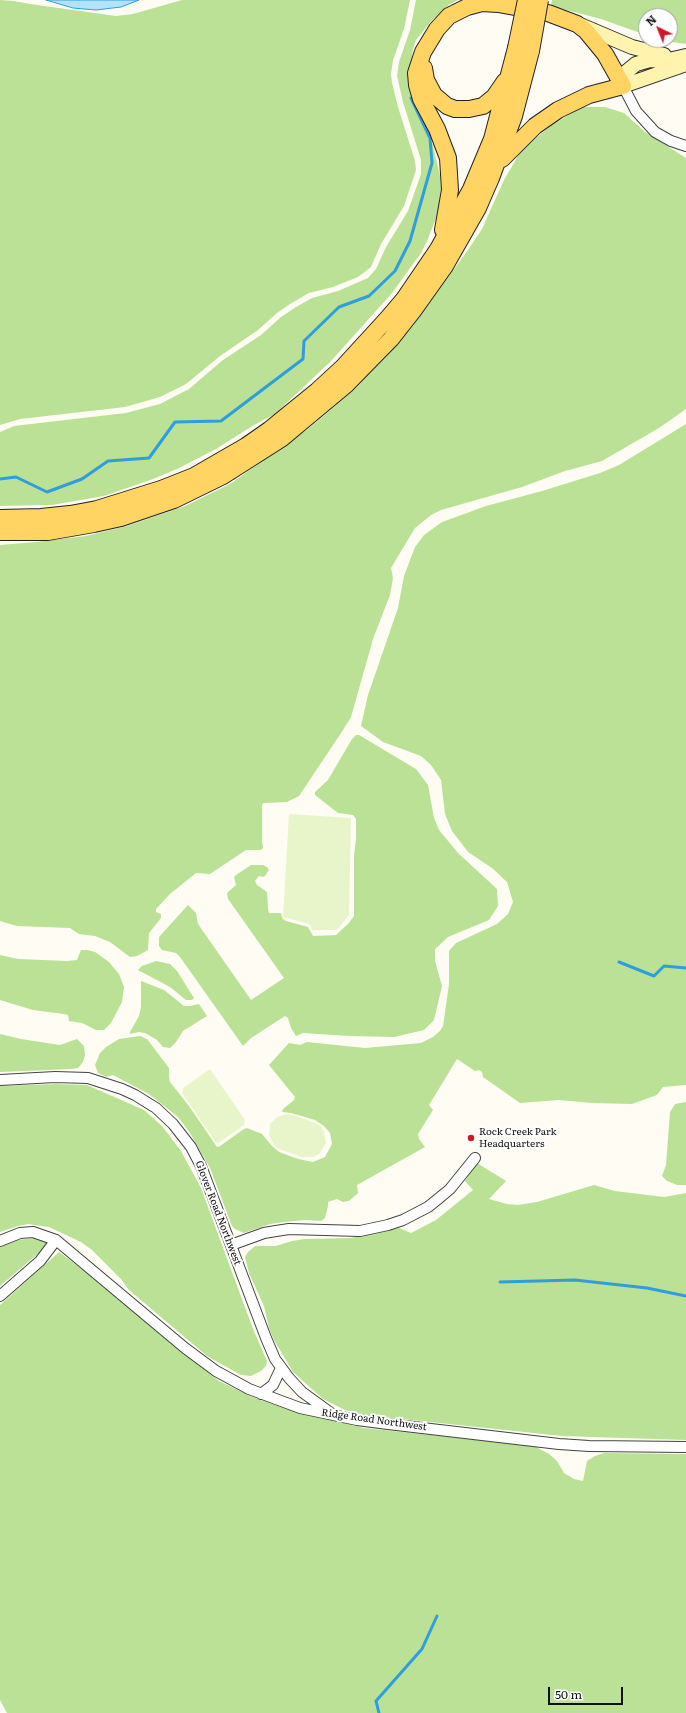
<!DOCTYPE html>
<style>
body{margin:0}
#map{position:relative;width:686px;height:1713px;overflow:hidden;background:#fffcf3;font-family:Literata,serif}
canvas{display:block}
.north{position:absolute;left:638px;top:8px;width:40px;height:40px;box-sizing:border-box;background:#fff;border:1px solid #9f9f9f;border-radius:50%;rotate:317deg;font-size:11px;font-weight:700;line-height:16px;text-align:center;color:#101010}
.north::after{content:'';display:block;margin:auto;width:14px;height:18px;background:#d01727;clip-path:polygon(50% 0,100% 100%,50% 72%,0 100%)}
.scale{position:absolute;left:548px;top:1687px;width:75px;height:18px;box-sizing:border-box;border:2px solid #101010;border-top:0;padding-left:5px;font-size:12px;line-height:14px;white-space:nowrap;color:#101010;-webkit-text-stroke:3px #fff;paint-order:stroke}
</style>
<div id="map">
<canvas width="686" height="1713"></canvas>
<div class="north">N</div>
<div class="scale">50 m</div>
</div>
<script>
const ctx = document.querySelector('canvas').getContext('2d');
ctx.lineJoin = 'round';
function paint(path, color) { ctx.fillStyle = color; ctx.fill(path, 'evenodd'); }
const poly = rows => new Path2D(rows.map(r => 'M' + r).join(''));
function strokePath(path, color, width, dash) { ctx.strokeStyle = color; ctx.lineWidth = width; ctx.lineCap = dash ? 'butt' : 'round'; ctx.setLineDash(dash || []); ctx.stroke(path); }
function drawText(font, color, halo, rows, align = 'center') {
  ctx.font = font + ' Literata,serif'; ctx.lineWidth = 4; ctx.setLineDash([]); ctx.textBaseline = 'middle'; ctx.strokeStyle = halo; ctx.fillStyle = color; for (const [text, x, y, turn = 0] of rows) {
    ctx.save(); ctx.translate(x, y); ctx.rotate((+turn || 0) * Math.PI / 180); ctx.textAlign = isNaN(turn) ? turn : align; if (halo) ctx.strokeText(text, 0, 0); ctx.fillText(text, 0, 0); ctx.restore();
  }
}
const forest = poly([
 [0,0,14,1,30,4,116,16,133,14,182,0,410,0,404,29,393,60,391,74,392,83,398,107,415,161,416,170,404,206,381,244,371,267,358,277,333,287,309,293,290,304,277,313,258,330,220,356,186,384,160,397,125,407,20,419,0,425],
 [416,0,458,0,450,4,432,20,416,40,413,49,409,77,412,95,417,113,433,145,440,176,441,189,438,213,427,241,421,253,392,293,331,361,275,414,254,425,216,449,177,469,153,479,104,496,52,505,0,506,0,432,14,426,126,413,160,404,189,389,223,360,261,335,281,317,296,307,312,298,338,291,368,278,376,269,386,247,408,211,421,174,421,160,403,102,397,76,399,62,410,30],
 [552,0,686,0,686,44,658,40,670,40,670,16,646,16,646,35,601,19,551,6],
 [582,107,605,107,624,113,645,132,686,158,686,409,659,428,602,461,565,471,522,487,441,510,431,515,415,528,391,568,393,578,390,595,373,639,351,717,343,730,299,796,287,802,263,803,262,806,262,841,263,848,261,850,246,850,210,874,196,873,170,894,156,909,156,912,161,914,161,918,149,933,148,950,137,956,130,957,110,942,95,936,79,934,70,928,17,926,0,921,0,545,36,542,86,536,127,526,185,506,230,484,308,429,354,390,384,359,417,320,468,250,482,229,504,180,522,149,552,125],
 [686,424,686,1085,663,1087,657,1095,632,1104,592,1103,559,1100,520,1103,483,1077,482,1072,479,1070,475,1071,457,1059,429,1105,433,1110,418,1134,419,1139,425,1147,357,1185,358,1193,349,1201,343,1202,337,1199,328,1202,328,1206,325,1218,321,1221,305,1220,284,1222,270,1224,244,1233,235,1229,232,1226,210,1168,190,1133,178,1117,149,1094,113,1075,106,1077,98,1073,95,1065,100,1053,106,1047,119,1039,140,1036,147,1039,169,1068,169,1078,170,1082,189,1106,217,1147,220,1146,244,1129,247,1128,262,1134,271,1145,279,1152,298,1159,313,1162,325,1157,332,1144,330,1133,324,1126,315,1120,291,1113,282,1112,283,1109,294,1100,295,1097,269,1065,289,1043,300,1045,307,1042,365,1048,421,1043,433,1037,440,1031,443,1026,449,984,449,951,456,943,497,924,508,914,513,902,507,882,492,868,468,852,452,831,445,814,441,780,431,765,421,756,383,742,361,726,368,695,398,608,404,576,415,547,424,535,442,522,486,506,542,491,600,473,619,465],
 [356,735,359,735,416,769,428,785,434,818,439,830,458,853,497,889,498,906,489,920,448,937,435,949,435,961,442,986,434,1020,424,1030,394,1037,349,1036,303,1033,296,1036,291,1028,288,1018,285,1016,251,1038,243,1046,180,957,176,953,162,950,159,946,159,937,188,905,196,913,198,924,251,1000,284,978,228,899,227,893,236,885,234,877,236,875,251,865,263,865,267,867,269,870,264,877,259,876,255,881,257,885,267,892,268,909,269,913,281,913,283,919,286,921,308,927,313,936,336,935,348,924,354,916,354,856,356,838,356,819,353,815,338,813,315,795,315,792,328,780,352,739],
 [81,950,87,950,95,952,109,962,119,974,124,987,122,1002,111,1023,104,1030,96,1030,82,1023,69,1021,68,1015,64,1014,33,1010,0,1000,0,955,18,959,67,961,77,960],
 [156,961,170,964,177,971,194,998,192,1000,186,1000,170,987,138,970,142,966],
 [141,981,164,990,184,1006,190,1006,199,1004,207,1016,183,1031,176,1042,170,1048,163,1047,157,1040,145,1033,139,1032,130,1034,130,1032,139,1016,141,1007],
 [0,1034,21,1039,60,1045,77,1039,84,1046,85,1055,83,1062,78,1068,72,1069,0,1072],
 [57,1084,87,1085,144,1110,162,1126,181,1151,201,1188,253,1329,267,1361,266,1366,261,1371,251,1376,241,1375,207,1356,129,1290,121,1279,92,1250,81,1242,49,1227,28,1224,18,1226,0,1232,0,1086],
 [686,1102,686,1185,677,1185,667,1181,662,1176,666,1165,670,1112,675,1104],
 [477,1163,506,1181,489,1199,507,1204,518,1205,537,1202,594,1185,615,1191,664,1197,686,1193,686,1440,562,1436,364,1415,345,1410,323,1399,293,1372,274,1340,269,1328,264,1306,249,1273,245,1257,248,1252,255,1246,276,1246,292,1241,305,1239,351,1238,399,1228,411,1233,436,1220,473,1190,465,1181],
 [34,1238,48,1242,41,1251,0,1286,0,1247,18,1240],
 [59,1252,95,1279,168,1341,219,1381,252,1397,286,1409,364,1428,509,1443,536,1447,549,1454,557,1461,564,1473,574,1479,583,1481,587,1461,595,1456,604,1453,686,1454,686,1713,7,1713,0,1700,0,1305]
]);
const pitch = poly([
 [289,814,351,818,349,915,337,930,312,930,310,925,307,923,283,917],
 [210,1069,245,1120,244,1125,217,1144,182,1093,183,1088],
 [286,1114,294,1115,315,1123,321,1126,324,1132,326,1143,319,1154,314,1157,302,1157,279,1149,274,1145,269,1136,270,1124,277,1117]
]);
const water = poly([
 [46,0,139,0,121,7,96,10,73,8,46,0]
]);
const stream = poly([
 [0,479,16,477,47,492,82,479,108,461,149,458,175,422,221,421,303,359,304,341,339,307,369,296,395,271,410,241,432,163,430,138,411,98],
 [619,962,654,976,664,966,686,968],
 [500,1282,575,1280,647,1288,686,1296],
 [379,1713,376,1701,422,1649,437,1616]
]);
const street = poly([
 [623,86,636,111,655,132,671,141,686,146],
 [0,1080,55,1077,88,1078,122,1089,135,1095,156,1108,173,1124,191,1147,201,1166,266,1338,275,1359,289,1378,302,1392,331,1413],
 [0,1241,20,1233,33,1232,56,1240,185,1348,216,1371,249,1389,300,1408,357,1420,388,1424,559,1444,589,1446,686,1447],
 [231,1245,264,1233,276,1231,289,1229,360,1231,388,1225,403,1220,428,1207,438,1199,450,1189,475,1158],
 [0,1296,40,1261,56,1240],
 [261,1394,273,1385,281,1368]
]);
const secondary = poly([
 [578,24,632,47,664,55],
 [686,56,664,61,650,60,636,64,625,73,623,86,686,64]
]);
const primary = poly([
 [424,68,426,80,434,95,447,106,455,109,469,109,483,106,494,97,505,81],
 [443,230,450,190,448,158,437,129,421,99,417,85,416,73,423,52,437,29,449,16,467,7,482,3,498,4,548,13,577,24,586,31,605,54,623,86,589,95,558,110,535,126,502,159],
 [0,518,41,517,70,514,97,509,161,489,194,476,246,446,269,430,317,391,343,367,387,319,404,299,438,249,471,189,492,139,516,48],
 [0,532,48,532,94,524,121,518,174,500,223,476,281,439,347,384,391,339,413,311,445,266,478,208,491,178,514,116,531,51]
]);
const primaryBridge = poly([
 [516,48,526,0],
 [531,51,540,0]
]);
const markers = [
 [471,1138,4,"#d01727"]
];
const poiNames = [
 ["Rock Creek Park",479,1132],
 ["Headquarters",479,1144]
];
const streetNames = [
 ["Glover Road Northwest",218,1213,69],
 ["Ridge Road Northwest",374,1420,8]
];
paint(forest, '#bae195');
paint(pitch, '#e8f5ca');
paint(water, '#b1e3fd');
strokePath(water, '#309ddc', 1);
strokePath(stream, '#309ddc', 3);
strokePath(street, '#434343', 12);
strokePath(secondary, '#323232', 16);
strokePath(primary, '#212121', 18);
strokePath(street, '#fff', 10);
strokePath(secondary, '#fff3ae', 14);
strokePath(primary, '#ffd463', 16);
strokePath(primaryBridge, '#212121', 18, []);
strokePath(primaryBridge, '#ffd463', 16);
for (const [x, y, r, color] of markers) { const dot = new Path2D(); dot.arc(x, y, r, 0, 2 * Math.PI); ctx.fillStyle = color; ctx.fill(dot); strokePath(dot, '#fff', 1.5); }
drawText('10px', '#101010', '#fff', poiNames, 'left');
drawText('10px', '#101010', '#fff', streetNames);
</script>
